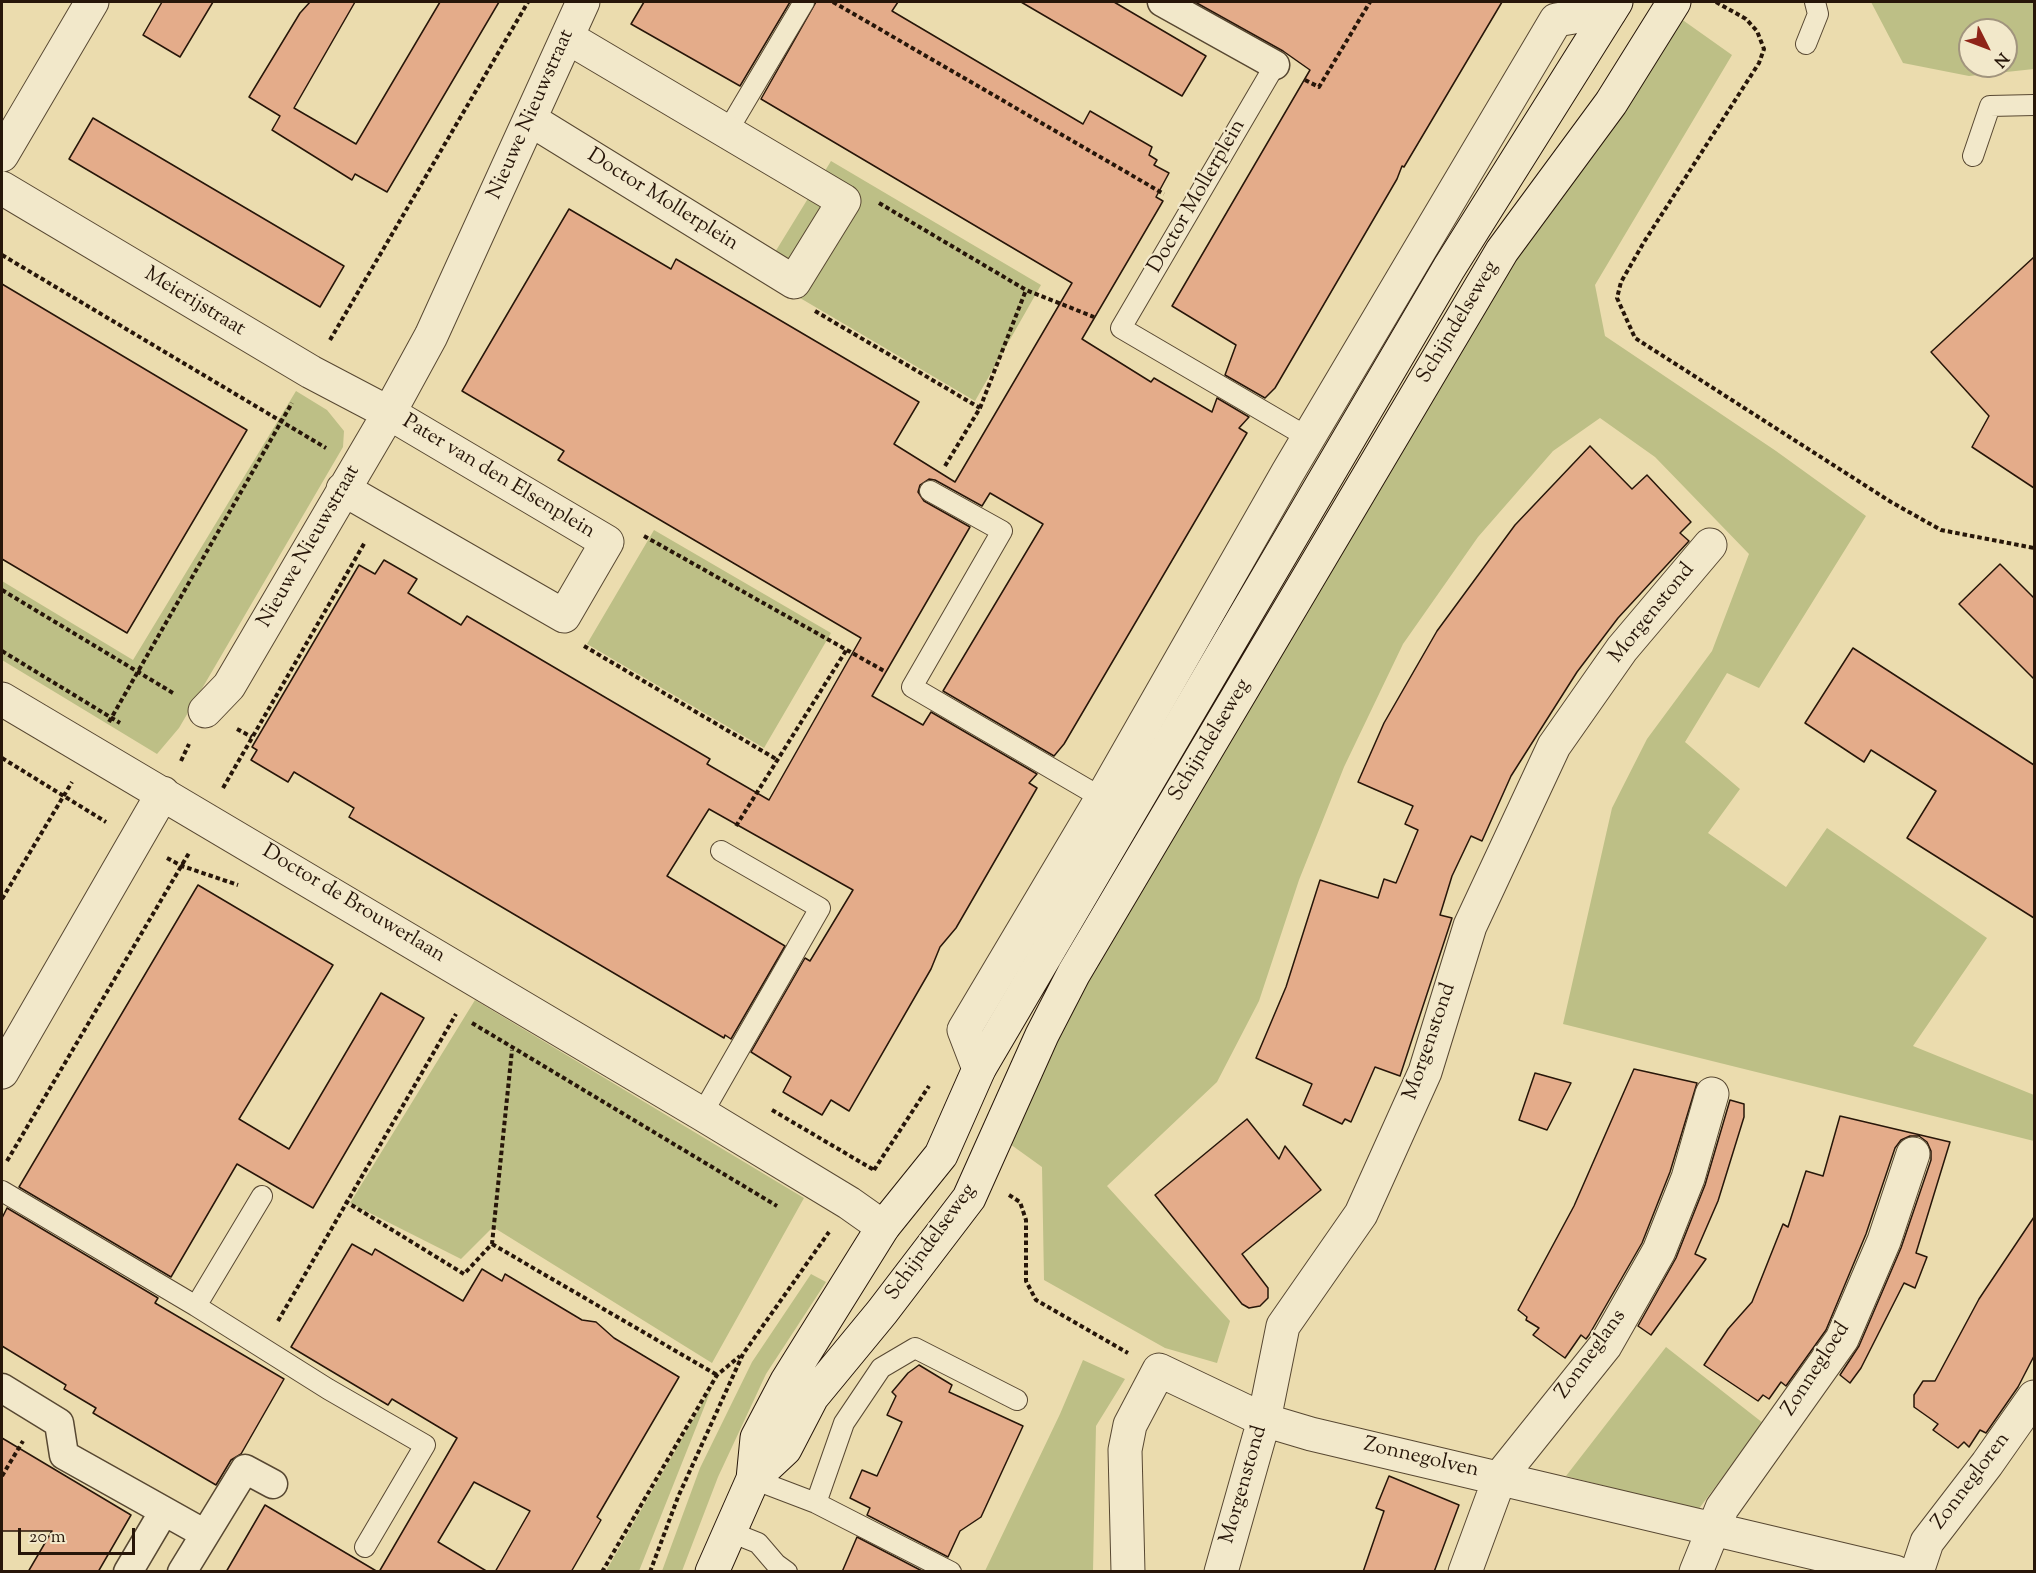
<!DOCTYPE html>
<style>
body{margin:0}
#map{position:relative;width:2036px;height:1573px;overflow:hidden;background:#ebdcae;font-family:"Sorts Mill Goudy",serif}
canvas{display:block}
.frame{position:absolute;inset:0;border:3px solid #271609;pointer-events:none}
.north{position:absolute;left:1958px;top:18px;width:60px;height:60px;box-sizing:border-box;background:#f2e8ca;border:2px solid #a1947d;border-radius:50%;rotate:132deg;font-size:16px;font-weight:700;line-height:24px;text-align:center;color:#271609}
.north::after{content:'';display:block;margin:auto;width:21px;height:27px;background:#8f2418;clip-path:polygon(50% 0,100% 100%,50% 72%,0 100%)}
.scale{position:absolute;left:18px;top:1528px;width:117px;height:27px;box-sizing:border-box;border:3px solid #271609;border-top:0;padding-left:8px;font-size:18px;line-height:21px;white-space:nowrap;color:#271609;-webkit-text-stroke:4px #f2e8ca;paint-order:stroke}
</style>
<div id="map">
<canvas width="2036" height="1573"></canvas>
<div class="frame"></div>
<div class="north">N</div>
<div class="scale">20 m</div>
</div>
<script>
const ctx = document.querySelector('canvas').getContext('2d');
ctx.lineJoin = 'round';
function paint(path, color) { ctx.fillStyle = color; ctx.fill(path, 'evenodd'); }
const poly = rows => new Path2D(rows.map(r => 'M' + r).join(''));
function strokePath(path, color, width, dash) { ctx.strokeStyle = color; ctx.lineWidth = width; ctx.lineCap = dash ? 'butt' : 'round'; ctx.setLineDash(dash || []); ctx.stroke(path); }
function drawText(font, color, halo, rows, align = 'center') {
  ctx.font = font + ' "Sorts Mill Goudy",serif'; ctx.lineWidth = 4.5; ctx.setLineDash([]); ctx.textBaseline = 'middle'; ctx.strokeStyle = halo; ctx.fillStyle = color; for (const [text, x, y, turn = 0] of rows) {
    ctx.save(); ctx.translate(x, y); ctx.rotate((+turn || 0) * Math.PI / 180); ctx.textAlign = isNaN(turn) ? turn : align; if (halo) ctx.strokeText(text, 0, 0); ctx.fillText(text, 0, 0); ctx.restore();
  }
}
const green = poly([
 [1871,2,2034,2,2034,69,1969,76,1903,63],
 [1970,30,2006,30,2006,66,1970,66],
 [1677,16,1732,55,1595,285,1605,336,1776,451,1866,516,1759,688,1727,673,1685,742,1740,789,1708,833,1786,887,1827,828,1987,938,1913,1046,2034,1095,2034,1141,1563,1024,1612,808,1647,739,1712,651,1749,554,1655,457,1600,418,1553,451,1478,537,1403,644,1344,767,1299,880,1259,1001,1217,1082,1107,1186,1230,1321,1217,1363,1165,1348,1044,1280,1042,1167,1010,1144,1058,1029,1395,442],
 [831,161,1041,285,975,401,761,275],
 [296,391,327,410,344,431,343,447,179,728,157,754,2,660,2,581,133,660],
 [654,530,831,633,764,748,587,644],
 [475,1000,804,1198,712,1363,493,1227,461,1259,350,1203],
 [811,1274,826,1282,766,1374,718,1477,682,1571,662,1571,700,1468,752,1362],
 [1666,1347,1763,1423,1698,1510,1566,1476],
 [1083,1360,1125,1379,1096,1426,1093,1571,985,1571,1060,1414],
 [713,1385,639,1571,606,1571]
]);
const building = poly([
 [162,2,213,2,180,57,143,35,162,2],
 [310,2,355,2,294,108,356,144,440,2,499,2,387,192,355,174,352,180,272,130,280,116,249,97,300,13,310,2],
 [644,2,790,2,740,86,631,24,644,2],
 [816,2,898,2,892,11,1083,124,1090,111,1152,147,1149,155,1157,160,1154,165,1169,173,1156,197,1163,201,1082,339,1151,382,1154,378,1212,412,1217,398,1249,417,1239,428,1247,433,1064,744,1054,756,943,691,1043,524,990,493,982,506,935,480,929,479,920,485,918,492,924,501,970,527,872,696,923,725,931,712,1037,774,1029,783,1037,788,956,928,940,947,931,969,849,1111,831,1100,822,1115,783,1092,791,1077,751,1052,805,958,810,961,853,890,709,809,667,876,785,946,731,1039,725,1035,724,1038,349,817,354,808,294,772,288,782,251,760,257,750,252,747,359,565,375,574,384,560,417,579,408,593,461,625,467,616,710,759,707,764,769,800,861,638,558,460,564,451,462,391,569,209,671,269,676,259,919,402,894,444,955,482,1072,283,761,99,816,2],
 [1021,2,1114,2,1206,56,1182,96,1021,2],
 [1195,2,1502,2,1404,167,1402,166,1397,179,1275,388,1265,398,1225,375,1236,345,1172,306,1310,70,1283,51,1195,2],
 [93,118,344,266,320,307,69,159,93,118],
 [2034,257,2034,488,1972,447,1989,416,1931,352,2034,257],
 [2,284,247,430,127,633,2,559,2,284],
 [1590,446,1632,489,1647,475,1691,522,1680,533,1689,541,1618,618,1577,672,1511,776,1482,841,1471,836,1452,876,1440,915,1452,918,1400,1076,1375,1067,1351,1122,1345,1119,1342,1124,1303,1105,1312,1084,1256,1058,1286,987,1320,880,1378,898,1384,879,1396,883,1418,830,1405,824,1413,806,1358,782,1384,723,1437,631,1515,525,1590,446],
 [2000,564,2034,598,2034,679,1959,604,2000,564],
 [1853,648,2034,765,2034,918,1907,838,1936,791,1871,750,1864,762,1805,723,1853,648],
 [198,885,333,965,239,1119,289,1149,381,993,424,1018,313,1208,237,1164,171,1277,19,1187,198,885],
 [1634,1069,1697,1083,1670,1172,1642,1243,1589,1335,1586,1339,1581,1335,1565,1358,1533,1335,1539,1328,1526,1320,1527,1317,1518,1310,1574,1206,1634,1069],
 [1535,1073,1571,1083,1547,1130,1519,1120,1535,1073],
 [1730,1100,1744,1104,1744,1117,1718,1201,1695,1254,1706,1259,1651,1335,1638,1326,1676,1258,1705,1185,1730,1100],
 [1840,1116,1950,1142,1916,1253,1927,1257,1915,1288,1904,1283,1861,1368,1850,1383,1840,1375,1859,1346,1901,1248,1931,1160,1931,1151,1927,1142,1919,1136,1910,1136,1901,1140,1895,1148,1866,1234,1826,1330,1786,1386,1781,1382,1769,1399,1763,1395,1758,1401,1704,1365,1728,1329,1752,1302,1783,1224,1788,1227,1806,1171,1823,1176,1840,1116],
 [1247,1119,1279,1159,1285,1146,1321,1190,1242,1254,1268,1288,1268,1298,1260,1306,1249,1308,1242,1304,1155,1195,1247,1119],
 [7,1208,158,1298,155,1303,284,1379,241,1454,231,1460,216,1485,93,1413,96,1408,64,1389,66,1385,2,1346,2,1218,7,1208],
 [2034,1217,2034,1356,2018,1387,1986,1433,1980,1430,1969,1447,1964,1442,1958,1448,1933,1430,1938,1424,1914,1407,1914,1395,1923,1381,1935,1381,1979,1299,2034,1217],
 [352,1244,372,1255,375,1249,463,1301,482,1269,502,1281,505,1274,582,1320,596,1322,614,1338,679,1377,597,1517,601,1520,571,1572,495,1572,530,1511,474,1482,438,1542,488,1572,379,1572,457,1438,392,1399,388,1405,291,1347,352,1244],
 [919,1365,952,1385,949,1392,1023,1426,981,1517,960,1531,948,1557,867,1515,870,1508,850,1498,862,1470,877,1476,902,1422,887,1415,896,1396,892,1392,908,1373,919,1365],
 [2,1438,131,1515,98,1572,28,1572,52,1531,2,1531,2,1438],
 [1389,1476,1459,1505,1434,1572,1363,1572,1384,1511,1376,1508,1389,1476],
 [265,1505,378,1572,226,1572,265,1505],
 [857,1537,924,1572,842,1572,857,1537]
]);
const path = poly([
 [833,2,1164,194],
 [1716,2,1746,19,1757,31,1764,49,1759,63,1644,242,1621,282,1617,298,1635,338,1891,502,1941,530,2034,548],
 [1305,80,1319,87,1370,2],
 [879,203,1026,290,1094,317],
 [2,255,326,448],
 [815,311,980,408],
 [330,340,528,2],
 [945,466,980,408,1026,290],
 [644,536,886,672],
 [2,590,173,693],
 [584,646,776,759],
 [2,651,120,723],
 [109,722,292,403],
 [237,729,252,737],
 [2,758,106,822],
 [181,761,189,744],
 [223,788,365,542],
 [736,826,847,649],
 [167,858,182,866,238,885],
 [2,899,72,782],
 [472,1023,777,1206],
 [772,1110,874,1170],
 [7,1161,189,853],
 [874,1170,929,1086],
 [1009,1195,1020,1202,1026,1220,1026,1281,1036,1300,1128,1353],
 [345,1201,464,1274,492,1244,512,1050],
 [492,1244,717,1375],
 [278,1321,456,1014],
 [2,1476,23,1441],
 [602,1572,717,1375,740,1356],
 [650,1572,678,1497,743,1354,829,1232]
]);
const service = poly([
 [1806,44,1818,14,1815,2],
 [1275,65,1121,328,1309,438],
 [727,132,804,2],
 [1973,156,1990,106,2034,105],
 [930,491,1002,531,912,687,1102,798],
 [702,1114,820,908,721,851],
 [2,1191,196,1306,262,1196],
 [196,1306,328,1389,425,1445,365,1547],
 [753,1479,816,1503,951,1572],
 [816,1503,844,1423,881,1368,915,1348,1017,1400],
 [728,1531,758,1543,776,1564,787,1572]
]);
const pedestrian = poly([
 [1162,2,1275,65],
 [2,1388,59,1423,64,1455,205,1534],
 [128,1572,164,1511],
 [182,1572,245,1469,273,1484]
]);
const minor = poly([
 [531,120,794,282,844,201,567,37],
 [2,155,92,2],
 [2,188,311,372,389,413,607,542,564,616,343,489],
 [2,699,702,1114,849,1203,883,1227],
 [205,711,229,686,389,413,431,336,583,2],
 [979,1069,964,1030,1102,798,1288,472,1556,20,1610,11],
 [2,1072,163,793],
 [1128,1572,1125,1450,1130,1425,1159,1370,1264,1420,1311,1434,1895,1572],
 [1221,1572,1264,1420,1283,1326,1361,1214,1425,1072,1470,926,1554,746,1622,649,1710,545],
 [1465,1572,1500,1477,1605,1346,1659,1251,1688,1178,1712,1094],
 [1696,1572,1722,1508,1842,1339,1884,1241,1913,1154],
 [1917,1572,1927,1542,1987,1464,2034,1397]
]);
const secondary = poly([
 [753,1479,785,1449,812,1397,882,1312,969,1198,1042,1035,1074,973,1502,251,1611,103,1674,2],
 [712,1572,753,1479,757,1438,787,1381,883,1227,941,1155,979,1069,1449,268,1616,2]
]);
const streetNames = [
 ["Nieuwe Nieuwstraat",532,115,-66],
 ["Doctor Mollerplein",1198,197,-60],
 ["Doctor Mollerplein",662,201,32],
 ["Meierijstraat",194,303,31],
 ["Schijndelseweg",1459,323,-59],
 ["Pater van den Elsenplein",498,478,31],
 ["Nieuwe Nieuwstraat",310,547,-60],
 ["Morgenstond",1653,614,-51],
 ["Schijndelseweg",1211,741,-59],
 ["Doctor de Brouwerlaan",353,905,31],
 ["Morgenstond",1431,1042,-71],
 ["Schijndelseweg",932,1243,-54],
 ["Zonneglans",1592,1355,-54],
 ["Zonnegloed",1817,1370,-57],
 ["Zonnegolven",1421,1459,13],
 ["Zonnegloren",1972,1482,-53],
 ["Morgenstond",1245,1485,-74]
];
paint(green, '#bdbf86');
paint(building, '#e4ac8a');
strokePath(building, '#271609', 1.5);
strokePath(service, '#584832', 22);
strokePath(pedestrian, '#584832', 31);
strokePath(minor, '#584832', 35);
strokePath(secondary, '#271609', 35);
strokePath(path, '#271609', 4, [4.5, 3]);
strokePath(service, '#f2e8ca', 20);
strokePath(pedestrian, '#f2e8ca', 28);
strokePath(minor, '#f2e8ca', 33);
strokePath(secondary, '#f2e8ca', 33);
drawText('21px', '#271609', '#f2e8ca', streetNames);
</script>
